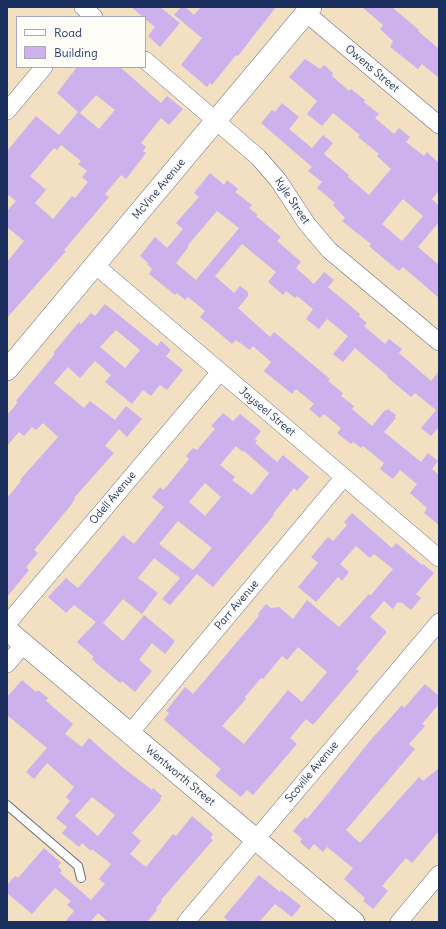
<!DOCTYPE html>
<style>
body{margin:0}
#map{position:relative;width:446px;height:929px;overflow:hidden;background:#f3dfc2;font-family:Delius,sans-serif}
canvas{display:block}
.frame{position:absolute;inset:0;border:8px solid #1b2f5e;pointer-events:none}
.legend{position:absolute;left:16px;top:16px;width:130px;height:52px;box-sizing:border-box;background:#fdfcf7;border:1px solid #a3aaba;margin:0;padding:5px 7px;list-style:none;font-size:12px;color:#1b2f5e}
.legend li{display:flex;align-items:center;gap:8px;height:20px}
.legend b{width:20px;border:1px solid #a3aaba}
</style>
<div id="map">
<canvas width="446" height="929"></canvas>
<div class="frame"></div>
<ul class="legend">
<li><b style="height:5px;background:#fff"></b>Road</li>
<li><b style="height:11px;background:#ccb1ed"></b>Building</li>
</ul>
</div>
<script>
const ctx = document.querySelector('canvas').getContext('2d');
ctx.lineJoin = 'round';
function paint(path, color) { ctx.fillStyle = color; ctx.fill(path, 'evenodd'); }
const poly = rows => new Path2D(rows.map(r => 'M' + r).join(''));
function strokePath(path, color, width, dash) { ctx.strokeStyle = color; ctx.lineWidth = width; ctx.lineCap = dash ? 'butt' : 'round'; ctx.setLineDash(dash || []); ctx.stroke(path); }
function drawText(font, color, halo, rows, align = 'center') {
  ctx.font = font + ' Delius,sans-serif'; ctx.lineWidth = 3; ctx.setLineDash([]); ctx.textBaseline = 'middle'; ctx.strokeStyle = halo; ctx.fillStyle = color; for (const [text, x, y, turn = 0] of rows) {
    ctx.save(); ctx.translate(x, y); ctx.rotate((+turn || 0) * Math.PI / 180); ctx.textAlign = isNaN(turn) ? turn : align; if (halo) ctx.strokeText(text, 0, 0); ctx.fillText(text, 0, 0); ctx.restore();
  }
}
const building = poly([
 [131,7,160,7,180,23,160,47,148,36,155,27,145,19,145,17,143,17],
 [181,7,185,7,194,15,201,7,276,7,238,56,236,55,212,85,210,83,207,87,181,65,202,38,174,15],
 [362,7,392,7,419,30,418,31,439,49,439,78,422,64,418,69,390,47,393,41,380,29,383,25],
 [305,59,320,69,324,65,333,73,332,76,349,91,351,89,365,100,364,102,379,114,375,118,394,134,399,128,410,137,406,142,424,156,427,152,439,163,439,191,432,199,439,206,439,222,418,247,439,265,439,298,403,267,399,271,383,258,369,246,371,244,342,221,345,218,333,205,335,203,317,188,322,182,308,171,312,167,261,123,272,110,275,112,282,103,299,117,289,129,312,148,323,135,333,143,324,154,349,175,348,177,369,195,391,169,377,156,379,154,358,137,360,135,333,113,322,126,307,114,317,101,289,77],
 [403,199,423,216,402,241,382,224],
 [77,67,120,67,161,103,167,96,183,109,169,125,161,118,141,143,146,147,143,151,146,153,133,170,126,179,121,175,105,194,109,197,64,250,66,251,7,318,7,262,24,241,7,227,7,211,16,201,7,194,7,151,36,116,59,135,78,112,57,93],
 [96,95,115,110,99,129,80,113],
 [61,145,81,161,78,164,87,171,82,177,88,182,75,198,72,196,53,219,35,203,46,190,30,176,54,148,57,150],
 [210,173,224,185,227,180,238,189,235,192,252,205,249,208,258,215,256,216,281,237,277,241,301,262,296,268,314,284,324,272,334,280,328,287,360,314,359,316,367,323,364,326,385,344,389,339,402,349,399,353,431,381,439,371,439,427,431,436,421,428,436,410,415,393,411,397,387,377,388,376,355,348,343,362,333,354,348,336,327,319,319,329,306,319,313,309,297,296,295,298,286,291,283,295,268,282,276,272,242,244,215,276,234,293,240,286,248,292,248,296,238,308,270,337,274,332,330,379,328,381,343,393,341,396,354,406,352,409,372,426,385,410,386,411,388,409,396,415,395,417,396,418,384,432,421,462,428,453,438,461,432,469,439,475,439,525,424,513,427,508,410,493,417,484,400,470,393,479,390,477,380,469,384,463,363,446,361,448,353,442,351,444,337,433,341,428,324,414,320,418,309,409,314,404,296,389,292,394,264,371,271,362,253,346,250,350,236,340,232,344,200,317,205,311,188,297,185,300,177,293,175,295,149,274,152,269,147,264,148,263,140,256,155,237,167,248,183,229,176,223,199,197,194,193],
 [217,211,239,228,196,280,176,263,189,246,188,245],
 [105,304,157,346,161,341,171,350,166,356,183,370,167,390,160,385,151,396,143,390,132,404,105,382,111,375,95,361,80,378,68,367,54,383,84,408,90,401,115,420,126,406,142,419,127,437,119,429,105,446,114,453,74,498,75,499,71,505,34,550,38,553,26,567,29,570,7,597,7,498,21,481,20,480,58,437,43,423,36,430,32,427,24,436,19,432,7,446,7,415,18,402,16,401,54,355,54,352,79,322,81,324,91,313,95,316],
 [116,330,140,350,125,368,100,347],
 [223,413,233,421,240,414,261,431,255,439,257,441,255,443,277,462,283,455,309,477,297,491,294,488,273,514,274,515,213,587,197,574,170,605,162,599,180,578,154,558,138,578,158,593,142,614,123,599,103,623,123,641,144,615,175,641,165,654,152,643,139,660,152,671,135,692,122,681,120,683,96,663,92,659,94,657,77,642,96,622,74,605,66,613,48,597,66,578,78,588,123,535,134,544,164,507,152,497,160,487,163,490,168,485,189,459,186,456,193,448,197,450,215,429,211,426],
 [236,446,243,452,244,451,269,473,252,495,232,480,235,477,220,465],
 [205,483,221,497,205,516,189,502],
 [178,521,212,548,193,570,159,544],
 [352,513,392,548,396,543,422,565,423,564,434,573,416,594,421,598,411,610,401,602,400,603,398,602,393,609,384,601,370,617,387,632,356,669,359,671,313,725,306,719,290,738,297,744,253,795,247,790,241,797,215,776,221,769,164,720,169,713,166,711,185,687,193,694,259,616,258,614,266,604,271,608,279,607,293,619,307,600,339,627,369,594,370,596,393,569,374,554,370,558,356,546,340,564,349,572,342,581,338,577,316,602,298,587,318,563,311,557,328,537,333,541,347,525,344,522],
 [298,647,327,672,302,702,288,690,244,744,222,726,246,699,245,697,261,678,263,679,282,656,287,660],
 [22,680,36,692,38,690,48,698,46,701,73,724,65,734,82,747,89,738,121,766,152,790,153,788,162,796,160,799,161,800,132,833,141,841,130,854,146,867,173,834,176,836,192,816,213,834,210,838,213,840,161,900,162,901,156,908,157,910,147,922,108,922,98,913,90,922,65,922,74,911,67,905,71,901,55,888,32,914,7,893,7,885,15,876,18,878,44,848,61,863,58,866,62,871,60,873,91,900,105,884,99,879,111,864,92,849,91,851,82,843,79,847,62,833,67,827,56,818,70,801,66,797,74,787,47,763,34,779,26,772,47,748,7,715,7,697],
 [92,797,115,815,98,836,75,816],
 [425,684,439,696,439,701,437,704,438,705,422,724,425,726,409,744,415,749,346,830,360,843,419,777,423,781,439,768,439,831,412,863,406,858,382,886,388,891,373,909,363,901,365,898,344,879,353,868,327,847,323,852,314,844,309,850,300,842,302,839,293,831,305,817,307,819,326,796,369,742,402,705,404,708],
 [259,875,280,892,281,890,301,906,292,917,275,904,259,922,229,922,224,917]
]);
const service = poly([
 [7,805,78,866,81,878]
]);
const minor = poly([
 [83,7,94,17],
 [306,13,439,125],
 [145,60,258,157,278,180,307,224,329,250,439,342],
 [7,111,44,67],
 [95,265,439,558],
 [7,624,220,372],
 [7,664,24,644],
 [130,733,344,477],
 [186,922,439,622],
 [399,922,439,874]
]);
const tertiary = poly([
 [7,370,311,7],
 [7,630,354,922]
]);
const streetNames = [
 ["Owens Street",372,69,40],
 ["McVine Avenue",159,189,-50],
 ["Kyle Street",292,201,56],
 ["Jayseel Street",267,412,40],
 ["Odell Avenue",113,498,-50],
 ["Parr Avenue",237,605,-50],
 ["Scoville Avenue",312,772,-50],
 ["Wentworth Street",180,776,40]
];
paint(building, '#ccb1ed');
strokePath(service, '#676d81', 10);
strokePath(minor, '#676d81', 18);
strokePath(tertiary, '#676d81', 22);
strokePath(service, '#fff', 8);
strokePath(minor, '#fff', 17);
strokePath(tertiary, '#fff', 21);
drawText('11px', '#1b2f5e', '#fdfcf7', streetNames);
</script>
